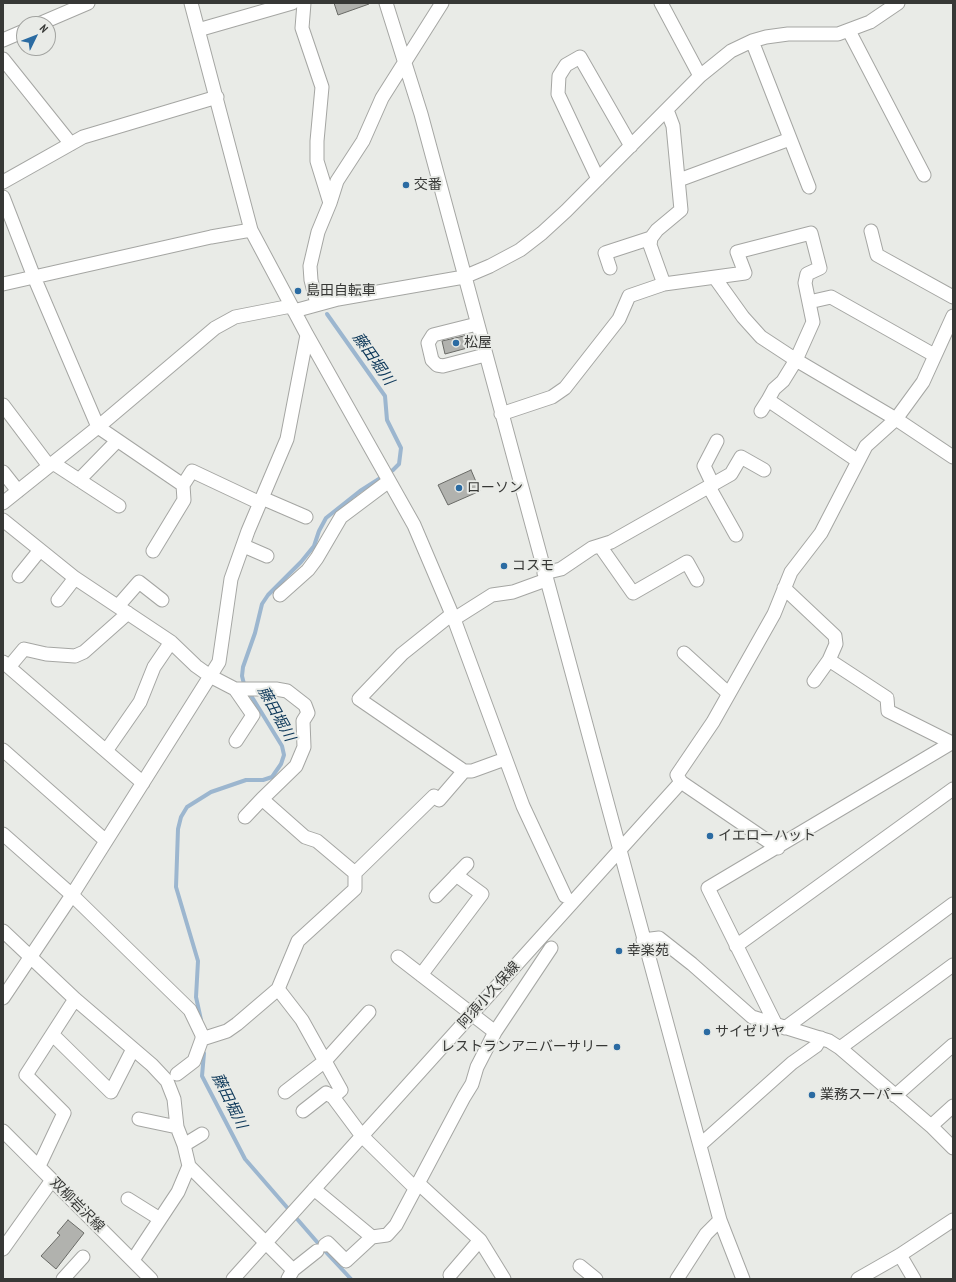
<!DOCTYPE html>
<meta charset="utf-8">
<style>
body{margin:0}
#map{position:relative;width:956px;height:1282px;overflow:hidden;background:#e9ebe7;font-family:"PT Sans Narrow",sans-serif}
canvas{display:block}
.frame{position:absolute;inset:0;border:4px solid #373836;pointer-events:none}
.north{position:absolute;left:16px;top:16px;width:40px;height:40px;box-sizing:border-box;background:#e9ebe7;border:1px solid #a2a3a0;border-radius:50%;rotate:47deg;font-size:11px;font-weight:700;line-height:16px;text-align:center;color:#373836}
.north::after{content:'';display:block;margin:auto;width:14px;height:18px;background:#2b6ba2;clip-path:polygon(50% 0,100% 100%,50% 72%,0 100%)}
</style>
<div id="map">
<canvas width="956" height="1282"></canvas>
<div class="frame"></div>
<div class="north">N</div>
</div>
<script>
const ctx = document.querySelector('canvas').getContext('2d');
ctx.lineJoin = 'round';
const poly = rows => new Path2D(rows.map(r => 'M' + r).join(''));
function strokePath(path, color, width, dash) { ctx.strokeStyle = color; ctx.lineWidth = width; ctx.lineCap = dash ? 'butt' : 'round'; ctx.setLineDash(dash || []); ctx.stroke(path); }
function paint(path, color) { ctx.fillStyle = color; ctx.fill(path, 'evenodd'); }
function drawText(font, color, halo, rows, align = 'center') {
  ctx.font = font + ' "PT Sans Narrow","Noto Sans JP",sans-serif'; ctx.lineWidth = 4; ctx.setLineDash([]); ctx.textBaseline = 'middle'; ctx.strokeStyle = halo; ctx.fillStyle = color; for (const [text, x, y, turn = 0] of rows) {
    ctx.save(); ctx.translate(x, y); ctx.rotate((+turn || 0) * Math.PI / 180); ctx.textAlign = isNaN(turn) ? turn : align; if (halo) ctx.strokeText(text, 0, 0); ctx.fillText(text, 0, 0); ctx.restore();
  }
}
const stream = poly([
 [201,1020,196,997,198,961,176,887,178,829,181,817,187,807,211,792,246,780,263,780,272,777,281,764,284,755,282,746,244,684,242,676,243,667,255,633,262,604,268,595,301,562,314,546,319,531,326,518,360,491,393,470,399,464,401,448,387,420,385,396,327,314],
 [204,1053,202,1076,245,1159,324,1250,351,1279]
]);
const building = poly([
 [334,3,368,3,369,4,338,15,334,3],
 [468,335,471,347,445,354,442,341,468,335],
 [471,470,480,491,448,505,438,485,471,470],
 [68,1220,84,1233,56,1269,41,1256,60,1235,57,1233,68,1220]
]);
const minor = poly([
 [191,3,251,230,307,335,414,525,454,619,523,806,565,896],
 [304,3,302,28,322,87,317,141,317,161,330,203,318,232,310,266,311,280,317,304],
 [386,3,421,114,720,1220,743,1279],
 [661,3,700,76],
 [39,24,88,3],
 [198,30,292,3],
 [849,31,924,175],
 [3,40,24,31],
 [752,41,809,187],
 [3,59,71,144],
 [598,179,558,94,559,76,566,65,580,57,631,146],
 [679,180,790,139],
 [3,182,83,137,217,97],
 [3,197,34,277,98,427,183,485,192,471,260,503],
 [330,203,337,181,363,141,382,98,442,3],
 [871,231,877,255,953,297],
 [610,268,605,253,651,238],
 [715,278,743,317,761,337,796,360,896,419,953,457],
 [3,284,211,237,251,230],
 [664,284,745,273,737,252,811,233,820,268,807,274,805,283,813,322,796,360,783,381,774,389,768,400,858,461],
 [809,302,831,297,934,355],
 [294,311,338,299,464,277,490,266,520,250,542,233,566,211,700,76,731,51,752,41,766,37,788,34,838,34,870,22,898,3],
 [477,324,433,335,428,343,432,360,437,365,443,366,485,355],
 [3,405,49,466],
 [761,411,768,400],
 [501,414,552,397,565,388,619,319,629,296,664,284,650,245,651,238,657,230,681,210,673,126,667,110],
 [53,463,119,506],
 [3,472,18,491],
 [79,480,117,441],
 [713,485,704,466,717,441],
 [709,487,736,535],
 [262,498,306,517],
 [3,503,98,427,215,328,235,317,291,306],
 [3,520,75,578,171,642,196,666,210,676,235,689,276,689,287,691,305,705,308,713,303,721,304,747,296,766,262,799,305,837,317,841,355,873,355,889,298,941,278,989,302,1020,341,1090,333,1097,362,1136,415,1188],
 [244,546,267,556],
 [600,546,633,593,687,562,697,580],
 [153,551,184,500,183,485],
 [544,573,561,569,592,548,611,542,731,474,741,457,764,470],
 [19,576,40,550],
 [784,588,835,636,836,644,829,660,814,681],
 [280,595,308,570,317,558,341,517,389,481],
 [58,600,75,578],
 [118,606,139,582,162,600],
 [452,614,402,654,359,699,464,771,472,771,505,759],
 [454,619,492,595,513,592,546,580],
 [684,653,728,693],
 [829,660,887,698,888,711,952,743],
 [3,662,143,783],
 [9,667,24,649,46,654,75,656,84,652,128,613],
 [235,689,253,715,236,741],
 [3,750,106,841],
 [106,751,140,702,154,667,171,642],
 [245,817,262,799],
 [3,834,72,895,190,1010,202,1035,202,1039],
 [778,848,681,782,677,775,713,722,774,614,791,572,821,533,866,446,896,419,923,382,953,316],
 [355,873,434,796,439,800,464,771],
 [436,896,467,864],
 [3,931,75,999,152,1065,167,1081,174,1099,177,1127,184,1145,189,1166,293,1270],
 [643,940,659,938,692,964,752,1017,829,1041,840,1048,931,1126,953,1148],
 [736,946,953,789],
 [398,957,495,1032],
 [421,975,482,894,456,875],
 [3,998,72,895,219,662,231,579,248,531,287,439,307,335],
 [776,1025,708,888,953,742],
 [785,1028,953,904],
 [53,1035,111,1092,133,1049],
 [840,1048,953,965],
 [177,1074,194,1061,202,1039,227,1031,237,1024,278,989],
 [285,1092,325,1061,369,1012],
 [895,1096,953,1045],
 [303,1111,326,1093,333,1097],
 [139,1119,177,1127],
 [931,1126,953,1106],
 [3,1131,151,1279],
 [184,1145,202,1134],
 [700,1145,792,1063,816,1046,821,1038],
 [39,1166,64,1113,26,1075,75,999],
 [418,1183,480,1240,504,1279],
 [314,1189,372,1237],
 [128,1199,160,1219],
 [325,1245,328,1243,346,1261,372,1237,387,1235,396,1225,464,1097,472,1084,477,1067,495,1032,551,948],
 [3,1249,52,1180],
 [900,1255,914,1279],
 [133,1260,178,1192,189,1166],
 [580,1266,596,1279],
 [450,1275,480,1240],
 [63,1279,83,1257],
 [233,1279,681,782],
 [288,1279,293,1270,317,1251],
 [677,1279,706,1234,720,1220],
 [858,1279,900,1255,953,1220]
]);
const markers = [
 [406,185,4,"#2b6ba2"],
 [298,291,4,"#2b6ba2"],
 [456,343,4,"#2b6ba2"],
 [459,488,4,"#2b6ba2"],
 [504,566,4,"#2b6ba2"],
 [710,836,4,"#2b6ba2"],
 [619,951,4,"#2b6ba2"],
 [707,1032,4,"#2b6ba2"],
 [617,1047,4,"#2b6ba2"],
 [812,1095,4,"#2b6ba2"]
];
const poiNames = [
 ["交番",414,185],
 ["島田自転車",306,291],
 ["松屋",464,343],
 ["ローソン",467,488],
 ["コスモ",512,566],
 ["イエローハット",718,836],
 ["幸楽苑",627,951],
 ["サイゼリヤ",715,1032],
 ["レストランアニバーサリー",609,1047,"right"],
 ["業務スーパー",820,1095]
];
const streetNames = [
 ["阿須小久保線",489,995,-48],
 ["双柳岩沢線",77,1205,45]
];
const waterNames = [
 ["藤田堀川",373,359,55],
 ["藤田堀川",276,714,61],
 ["藤田堀川",229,1101,64]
];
strokePath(stream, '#9cb6cf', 4);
paint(building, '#b1b2ae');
strokePath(building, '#696a66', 1);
strokePath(minor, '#a5a6a3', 15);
strokePath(minor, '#fff', 13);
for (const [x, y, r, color] of markers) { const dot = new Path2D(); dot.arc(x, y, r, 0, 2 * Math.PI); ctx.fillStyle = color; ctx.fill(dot); strokePath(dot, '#e9ebe7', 1.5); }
drawText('14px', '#373836', '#e9ebe7', poiNames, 'left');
drawText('14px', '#373836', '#e9ebe7', streetNames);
drawText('italic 15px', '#0c3759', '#e9ebe7', waterNames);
</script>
